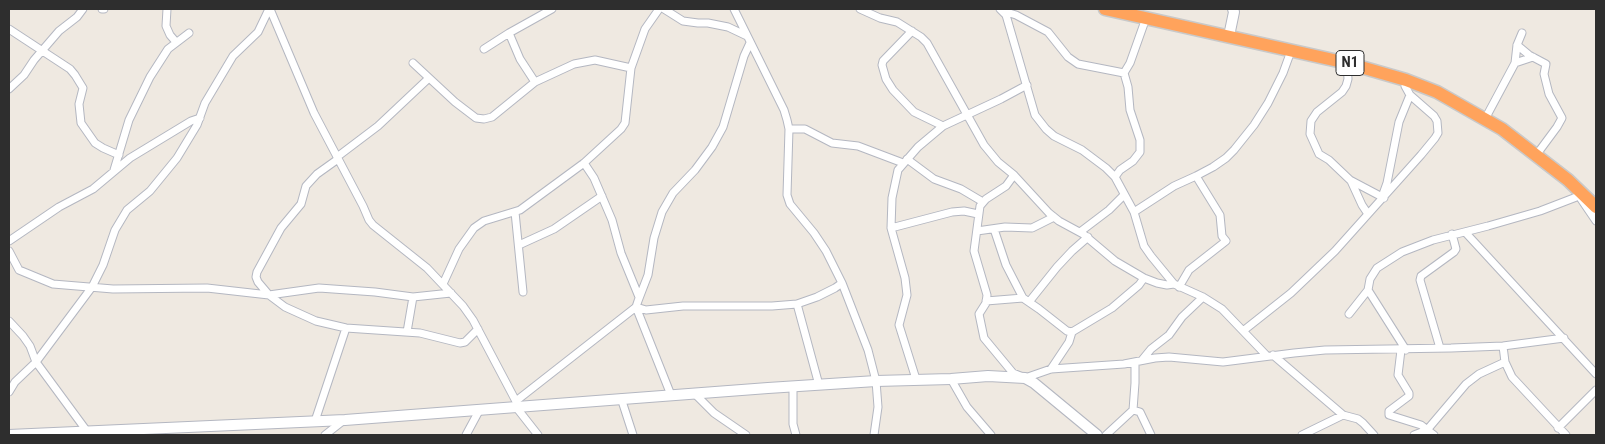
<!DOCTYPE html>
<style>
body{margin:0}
#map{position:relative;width:1605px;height:444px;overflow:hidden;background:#efe9e1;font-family:"Roboto Condensed",sans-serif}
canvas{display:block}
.frame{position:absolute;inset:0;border:10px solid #2e2e2e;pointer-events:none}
</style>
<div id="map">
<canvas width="1605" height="444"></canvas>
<div class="frame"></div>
</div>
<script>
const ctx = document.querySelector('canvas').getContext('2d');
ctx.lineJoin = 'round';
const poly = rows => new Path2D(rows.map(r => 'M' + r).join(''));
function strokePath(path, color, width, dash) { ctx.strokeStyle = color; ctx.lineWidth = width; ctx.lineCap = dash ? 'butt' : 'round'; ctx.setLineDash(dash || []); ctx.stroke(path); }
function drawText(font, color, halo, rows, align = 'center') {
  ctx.font = font + ' "Roboto Condensed",sans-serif'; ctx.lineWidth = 5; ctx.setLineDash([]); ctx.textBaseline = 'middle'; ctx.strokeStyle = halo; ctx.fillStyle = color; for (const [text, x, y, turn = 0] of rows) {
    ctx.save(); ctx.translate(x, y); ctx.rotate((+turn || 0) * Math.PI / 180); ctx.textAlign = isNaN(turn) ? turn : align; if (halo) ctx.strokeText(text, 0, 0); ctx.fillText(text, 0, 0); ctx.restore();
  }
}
const street = poly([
 [102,9,104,9],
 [167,9,166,26,170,35,176,42],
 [270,9,314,113,363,206,369,220,373,225,427,268,463,306,473,320,519,407],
 [664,9,683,21,698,23,708,23,728,27,747,36],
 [734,9,784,110,787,120,789,129,787,195,790,204,814,233,826,251,842,283,868,350,876,381,878,407,874,435],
 [860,9,880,18,897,22,921,37,927,43,984,145,998,162,1014,175,1049,213,1059,221,1083,234,1115,261,1144,278,1157,283,1167,285,1174,284],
 [1000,9,1006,15,1035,115,1046,129,1054,136,1082,150,1106,168,1115,177,1134,212,1144,246,1151,256,1174,284,1203,297,1222,309,1267,356],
 [1003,11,1016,15,1048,32,1068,57,1078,64,1124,73,1130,63,1146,18],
 [9,29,70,69,75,75,83,88,79,104,81,123,95,143,103,148,119,155],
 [912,31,883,61,882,65,886,79,893,90,914,112,943,126],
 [509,33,520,59,535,82],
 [1517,45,1529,55,1546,64,1544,74,1549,94,1562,118,1557,127,1537,154],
 [484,49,509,33,552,9],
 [413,63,455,102,476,118,484,119,492,117,535,82,574,64,595,60,631,68],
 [1347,63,1348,79,1346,86,1342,92,1317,112,1311,121,1310,134,1319,154,1329,160,1350,180,1384,198],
 [1515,63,1533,57],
 [9,89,24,75,34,60,59,31,77,17,83,9],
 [1485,119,1515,63,1517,45,1522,33],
 [789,129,805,129,832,143,858,146,903,163],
 [337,157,378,126,429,78],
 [338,159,317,174,306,186,301,204,281,228,257,272,256,277,258,282,269,295,285,307,316,321,346,328,420,333,460,343,465,342,478,329],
 [907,159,934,179,961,189,983,202],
 [584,163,594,178,612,220,621,253,639,297],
 [114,170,129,120,150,77,168,49,189,33],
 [1014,175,1006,186,986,199,980,206,974,251,987,295,986,303,979,314,984,338,1013,373,1025,378,1051,369,1124,364,1155,358,1169,357,1223,362,1294,353,1325,350,1451,348,1503,346,1564,338],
 [1115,177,1120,170,1133,161,1140,152,1140,140,1130,110,1128,87,1124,73],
 [1351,181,1362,205,1368,214],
 [1382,197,1387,183,1399,122,1410,95],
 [1581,199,1596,221],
 [515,212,523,292],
 [1134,212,1174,186,1196,176,1213,167,1226,158,1234,150,1254,125,1268,103,1283,73,1291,51],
 [891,228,952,212,964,211,978,214],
 [994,229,1006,265,1023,298,1039,309,1067,331,1072,332,1112,308,1139,285,1144,278],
 [977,231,1005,227,1032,228,1054,217],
 [1080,232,1109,210,1124,195],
 [1465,232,1596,374],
 [9,241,59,207,93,189,130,158,191,121,200,118],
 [519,245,554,229,602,196],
 [9,251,19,270,53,284,113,289,207,288,269,295,319,288,375,292,413,297,451,293],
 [443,284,459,249,474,228,484,221,520,210,584,163,621,129,625,123,631,68,645,29,659,9],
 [1179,287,1189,270,1226,241,1222,236,1220,215,1196,176],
 [1368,290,1406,350],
 [986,301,1023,298],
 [1029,302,1057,267,1072,251,1088,237],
 [797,304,819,385],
 [636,307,646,310,683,306,772,306,797,304,817,297,835,288,842,283],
 [1349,314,1368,290,1370,279,1377,268,1402,252,1433,240,1488,226,1540,211,1579,196],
 [9,321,23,336,30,346,36,362,89,434],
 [1243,331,1291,293,1335,251,1421,155,1435,138,1438,133,1437,121,1434,116,1410,95,1405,86,1406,80],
 [407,332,413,297],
 [1503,346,1505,362,1512,377,1566,435],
 [1440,348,1420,280,1421,276,1454,252,1456,249,1452,234],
 [1401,350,1398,375,1409,393,1409,396,1389,411,1389,415,1421,425,1434,435],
 [1273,355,1343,415,1358,419,1363,423,1374,435],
 [1142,360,1151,349,1169,335,1182,317,1203,297],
 [1051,369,1069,342,1072,332],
 [916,379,899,325,907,295,905,278,891,228,892,198,898,170,918,147,943,126,1001,99,1027,85],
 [951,379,967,407,991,435],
 [793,386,793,424,796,435],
 [9,392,15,382,36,362,92,287,103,265,115,230,127,210,150,191,177,158,197,125,205,103,233,56,258,32,269,9],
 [694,393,714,413,746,435],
 [671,395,636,307,638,301,648,275,654,238,662,212,673,193,695,170,712,147,723,127,744,56,750,43],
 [621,398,633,435],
 [516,401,636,307],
 [516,407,538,435],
 [1133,410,1140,412,1151,435],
 [315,421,346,328],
 [1558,428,1596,390],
 [325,435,344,420],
 [466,435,480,409],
 [1106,435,1133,410,1135,383,1135,363],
 [1302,435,1343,415],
 [1414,435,1427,430,1466,384,1479,374,1505,362]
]);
const secondary = poly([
 [1229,36,1234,12,1233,9],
 [9,435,345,420,768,388,876,381,951,379,988,376,1025,378,1034,383,1097,435]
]);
const highway = poly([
 [1105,9,1347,63,1406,80,1437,92,1502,129,1568,180,1596,207]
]);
const shields = [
 [1350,63,28]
];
const shieldNames = [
 ["N1",1350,63]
];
strokePath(street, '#b4b7c1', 9);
strokePath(secondary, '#b4b7c1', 12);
strokePath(highway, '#c9c9c9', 15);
strokePath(street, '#fff', 7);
strokePath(secondary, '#fff', 10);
strokePath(highway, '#ffa35c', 12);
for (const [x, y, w] of shields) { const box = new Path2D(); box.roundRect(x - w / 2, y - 12.5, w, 25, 4); ctx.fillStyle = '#fff'; ctx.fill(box); strokePath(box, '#2e2e2e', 1); }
drawText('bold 15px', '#2e2e2e', null, shieldNames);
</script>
